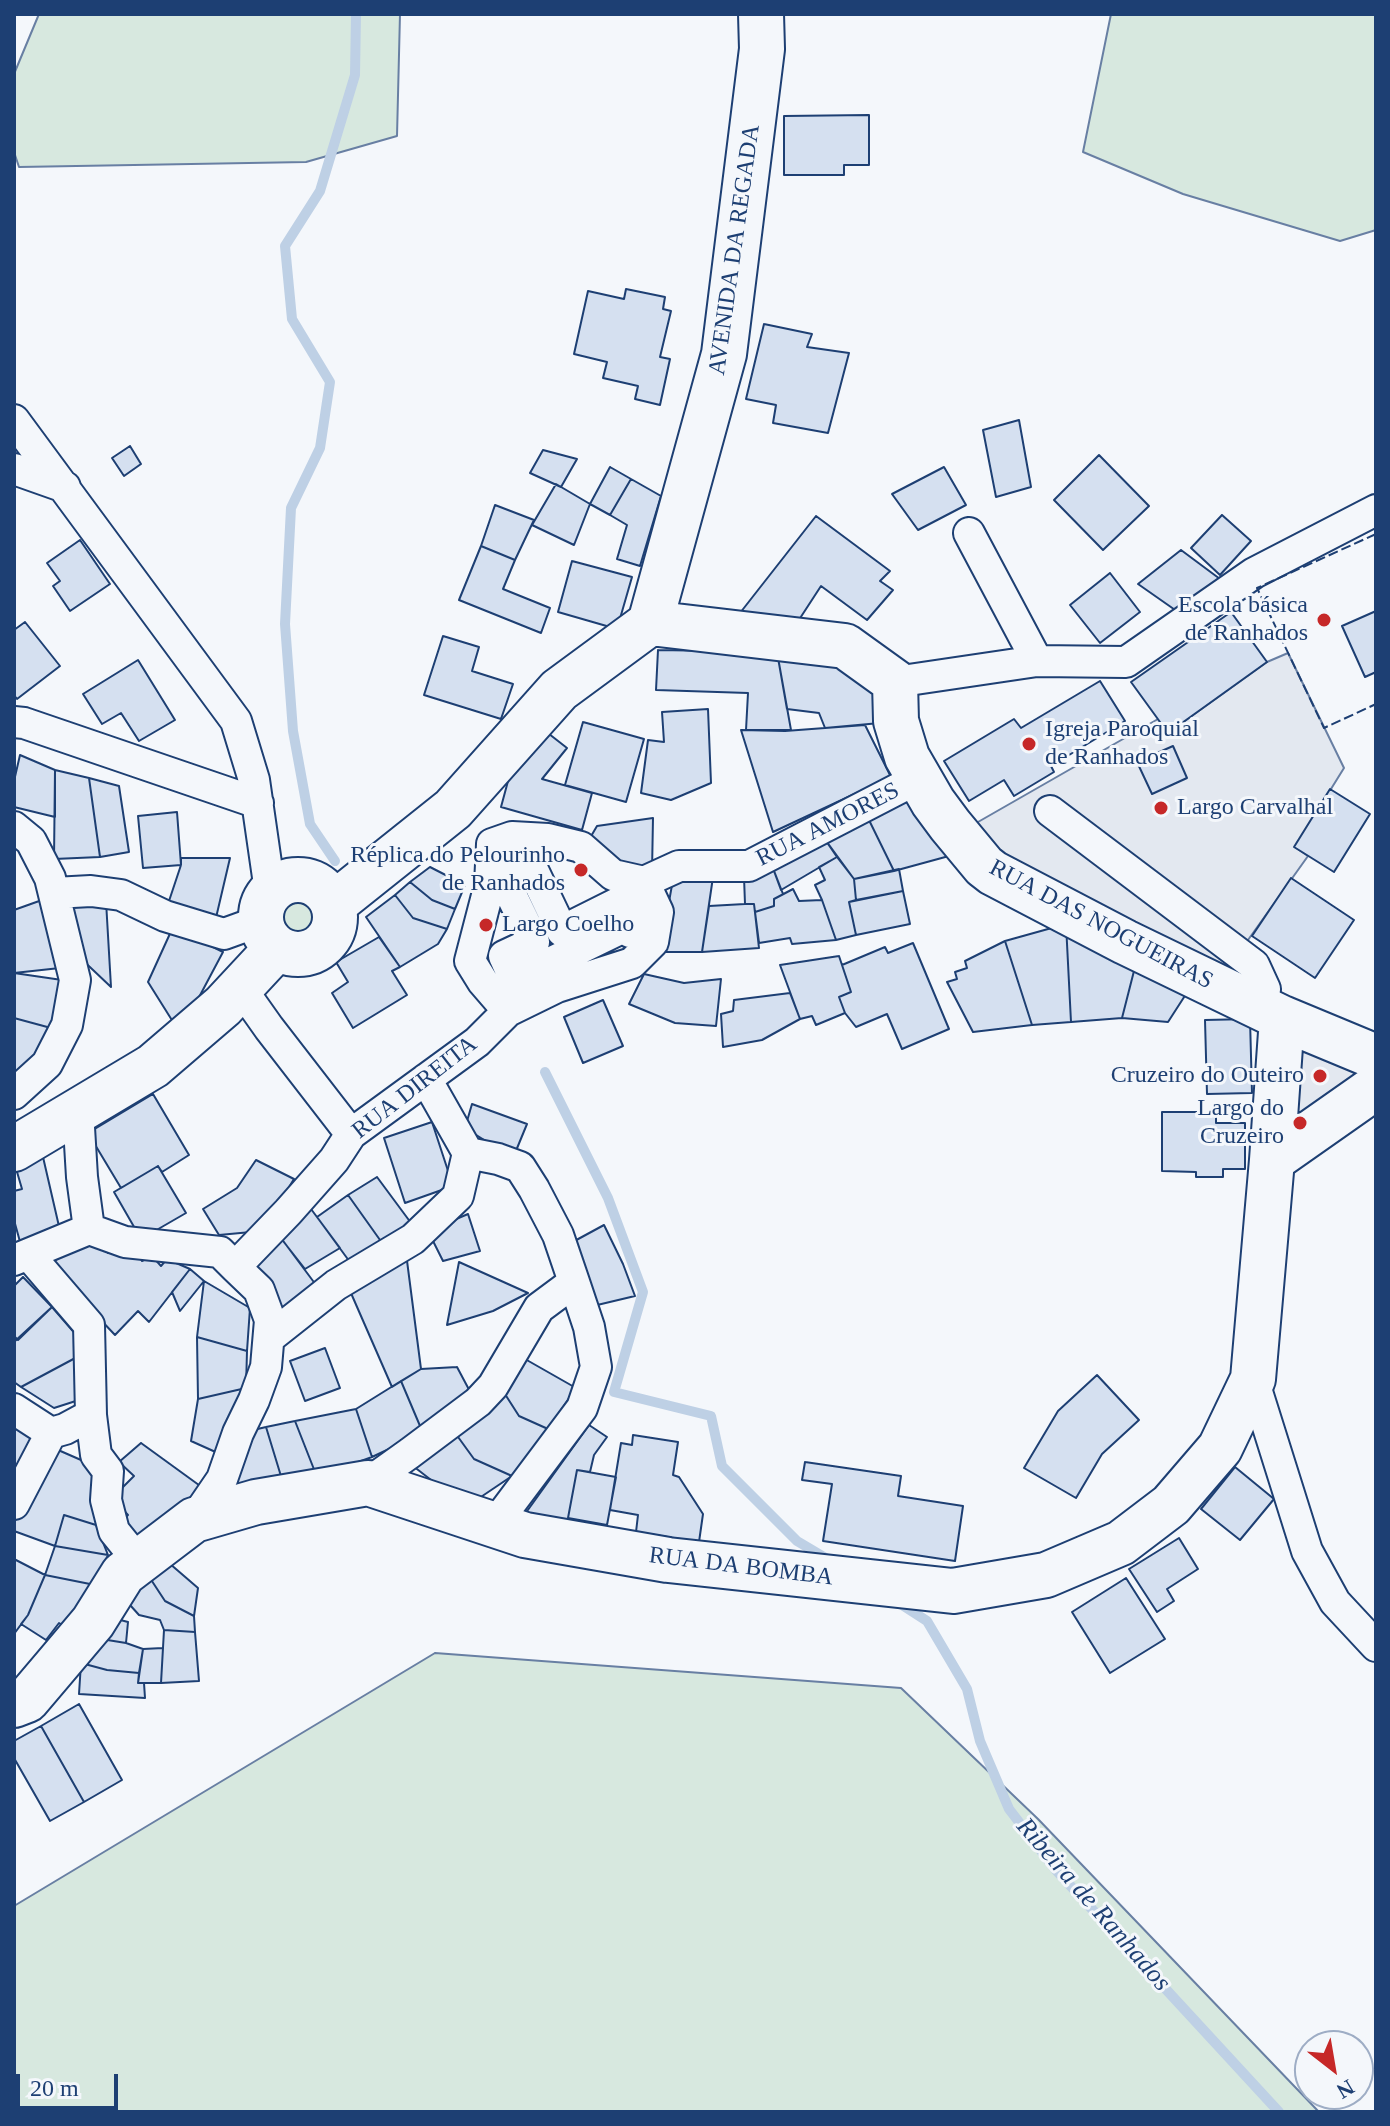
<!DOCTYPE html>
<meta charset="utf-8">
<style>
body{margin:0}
#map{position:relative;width:1390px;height:2126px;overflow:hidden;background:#f4f7fb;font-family:Georgia,serif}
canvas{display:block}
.frame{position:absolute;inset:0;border:16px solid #1d3f73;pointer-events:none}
.north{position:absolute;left:1294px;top:2030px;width:80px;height:80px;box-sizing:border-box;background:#f4f7fb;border:2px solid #9eadc5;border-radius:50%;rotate:149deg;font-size:22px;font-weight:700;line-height:32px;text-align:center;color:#1d3f73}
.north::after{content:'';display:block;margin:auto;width:28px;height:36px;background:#c62828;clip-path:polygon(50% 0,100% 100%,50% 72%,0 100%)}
.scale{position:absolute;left:16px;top:2074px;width:102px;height:36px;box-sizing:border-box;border:4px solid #1d3f73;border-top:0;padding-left:10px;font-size:24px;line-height:28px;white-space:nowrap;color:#1d3f73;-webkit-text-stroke:6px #f4f7fb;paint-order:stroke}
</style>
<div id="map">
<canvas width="1390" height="2126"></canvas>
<div class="frame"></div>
<div class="north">N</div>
<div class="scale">20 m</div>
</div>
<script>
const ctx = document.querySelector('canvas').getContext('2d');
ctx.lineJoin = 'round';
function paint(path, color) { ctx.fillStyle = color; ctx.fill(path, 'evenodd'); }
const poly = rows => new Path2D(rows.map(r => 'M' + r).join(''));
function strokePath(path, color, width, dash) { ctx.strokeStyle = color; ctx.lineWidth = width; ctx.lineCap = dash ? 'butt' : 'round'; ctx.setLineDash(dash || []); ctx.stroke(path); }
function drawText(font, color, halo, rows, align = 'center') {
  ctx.font = font + ' Georgia,serif'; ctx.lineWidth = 6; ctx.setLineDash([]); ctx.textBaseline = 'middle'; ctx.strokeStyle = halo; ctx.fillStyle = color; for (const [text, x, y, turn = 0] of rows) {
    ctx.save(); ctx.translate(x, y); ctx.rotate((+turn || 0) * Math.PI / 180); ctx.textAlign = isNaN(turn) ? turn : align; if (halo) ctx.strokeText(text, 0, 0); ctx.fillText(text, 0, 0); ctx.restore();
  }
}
const green = poly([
 [39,14,400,14,397,136,306,162,19,167,14,152,14,74,39,14],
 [1111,14,1376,14,1376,230,1340,241,1183,194,1083,152,1111,14],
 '277 916a19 19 0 1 1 38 0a19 19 0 1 1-38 0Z',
 [435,1653,901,1688,1038,1819,1319,2112,14,2112,14,1906,435,1653]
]);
const parking = poly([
 [1288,653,1344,768,1295,847,1308,856,1228,968,1038,875,1000,853,971,826,1158,719,1168,733,1267,662,1288,653],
 [1282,1018,1376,1057,1272,1160,1282,1018]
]);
const stream = poly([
 [335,861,310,824,293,731,285,624,291,508,320,448,330,382,292,319,285,246,320,191,355,75,356,14],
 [545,1072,608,1198,643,1292,614,1392,711,1416,722,1466,797,1541,829,1560],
 [896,1601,927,1621,967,1689,980,1741,1009,1809,1055,1869,1279,2112]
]);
const building = poly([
 [869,115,869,165,844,165,844,175,784,175,784,116,869,115],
 [626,289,665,297,663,309,671,311,660,357,670,359,660,405,635,399,638,386,603,378,607,362,574,354,588,291,624,299,626,289],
 [764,324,812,334,807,347,849,353,828,433,773,423,776,405,746,399,764,324],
 [1019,420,1031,487,996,497,983,430,1019,420],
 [130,446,141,464,124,476,112,458,130,446],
 [543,450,577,459,561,487,530,473,543,450],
 [1099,455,1149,506,1103,550,1054,500,1099,455],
 [610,467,631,479,610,515,590,504,610,467],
 [944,467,966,505,918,530,892,494,944,467],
 [631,479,661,496,640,566,617,559,627,525,610,515,631,479],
 [556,484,590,504,574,545,532,525,556,484],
 [495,505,534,520,515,560,481,546,495,505],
 [1222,515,1251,541,1220,575,1191,548,1222,515],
 [816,516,890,571,880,581,893,590,867,620,821,586,793,629,740,613,816,516],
 [80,540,110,584,70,611,53,586,60,581,47,563,80,540],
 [481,546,515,560,503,589,550,608,541,633,459,600,481,546],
 [1181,550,1220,579,1178,612,1138,584,1181,550],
 [572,561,632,577,617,629,558,612,572,561],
 [1110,573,1140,612,1100,643,1070,605,1110,573],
 [1376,611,1376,672,1365,677,1342,626,1376,611],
 [1231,612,1267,662,1168,733,1131,682,1231,612],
 [25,622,60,666,17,699,14,695,14,630,25,622],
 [443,636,479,647,472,671,513,684,501,719,424,695,443,636],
 [658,650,777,652,791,730,746,730,748,693,656,690,658,650],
 [777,652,844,659,871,678,880,723,825,728,819,713,787,709,777,652],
 [138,660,175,720,139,741,121,713,102,724,83,694,138,660],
 [1100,681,1125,721,1051,766,1054,772,1014,796,1004,780,969,801,944,761,1014,719,1021,728,1100,681],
 [708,709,711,783,671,800,641,793,648,740,664,742,662,712,708,709],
 [583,722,644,739,626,802,565,785,583,722],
 [865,725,891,777,773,832,741,730,785,731,865,725],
 [544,730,567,748,542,779,592,793,582,830,501,807,511,770,544,730],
 [1173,746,1187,778,1152,794,1137,762,1173,746],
 [20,755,55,770,55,817,14,807,14,781,20,755],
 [55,770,89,778,100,857,54,859,55,770],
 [89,778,119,786,129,852,100,857,89,778],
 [1330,789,1370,814,1334,872,1294,847,1330,789],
 [908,797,949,856,894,871,867,816,908,797],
 [177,812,181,865,143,868,138,816,177,812],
 [867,816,894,871,854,879,824,838,867,816],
 [653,818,652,872,609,864,590,838,597,826,653,818],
 [824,838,837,857,781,890,771,863,824,838],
 [837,857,854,879,856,900,849,902,856,935,836,940,822,900,815,885,825,880,819,867,837,857],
 [181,858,230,858,215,922,167,907,181,865,181,858],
 [771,863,783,894,774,899,774,906,755,912,754,904,745,904,744,877,771,863],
 [430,867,465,885,455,909,432,900,410,882,430,867],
 [899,869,903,891,856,900,854,879,899,869],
 [683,875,713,877,702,952,660,952,672,885,683,875],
 [1291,878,1354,920,1315,978,1252,936,1291,878],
 [410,882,432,900,455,909,447,929,413,918,395,895,410,882],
 [793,889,799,901,822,900,836,940,792,944,790,938,759,943,755,912,774,906,774,899,793,889],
 [903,891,910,924,856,935,849,902,903,891],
 [395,895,413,918,447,929,438,944,400,967,366,917,395,895],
 [71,898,106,901,111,987,74,952,71,898],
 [42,900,60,968,14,973,14,910,42,900],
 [745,904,754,904,759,948,702,952,709,906,745,904],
 [1066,924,1135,967,1122,1018,1071,1022,1066,924],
 [1066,924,1071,1022,1032,1025,1005,941,1066,924],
 [173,927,223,952,180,1033,148,982,173,927],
 [379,937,400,967,392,971,407,995,353,1028,332,993,348,982,336,962,379,937],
 [1005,941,1032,1025,973,1032,947,982,957,979,955,972,967,968,965,961,1005,941],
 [913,943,949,1029,902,1049,887,1014,856,1027,845,1013,839,997,851,992,842,965,885,947,888,953,913,943],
 [839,956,851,992,839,997,845,1013,816,1025,812,1016,800,1019,780,965,839,956],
 [1135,967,1188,991,1168,1022,1122,1018,1135,967],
 [14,973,62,980,51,1028,14,1018,14,973],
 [644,974,684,983,721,979,716,1026,675,1023,629,1004,644,974],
 [790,993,800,1019,762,1040,723,1047,721,1014,733,1011,734,1000,790,993],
 [603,1000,623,1046,583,1063,564,1017,603,1000],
 [14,1018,51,1028,21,1080,14,1076,14,1018],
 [1250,1019,1252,1093,1207,1094,1205,1020,1250,1019],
 [153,1094,189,1155,162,1172,158,1166,121,1188,88,1133,153,1094],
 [472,1104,527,1124,513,1158,465,1128,472,1104],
 [1162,1112,1216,1112,1216,1123,1245,1123,1245,1169,1223,1169,1223,1177,1196,1177,1196,1172,1162,1171,1162,1112],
 [432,1122,453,1186,405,1203,384,1138,432,1122],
 [43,1157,61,1235,22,1249,14,1220,14,1191,22,1189,15,1165,43,1157],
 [256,1160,294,1179,262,1231,219,1235,203,1209,237,1188,256,1160],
 [158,1166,186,1213,141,1239,114,1192,158,1166],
 [377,1177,414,1227,385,1247,348,1195,377,1177],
 [348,1195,385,1247,355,1269,317,1217,348,1195],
 [311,1209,340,1248,305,1269,276,1232,311,1209],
 [468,1214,480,1251,443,1261,428,1231,468,1214],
 [604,1225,623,1264,635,1296,593,1306,569,1244,604,1225],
 [281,1238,322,1293,280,1318,246,1259,281,1238],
 [90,1241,95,1248,103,1244,108,1253,133,1245,142,1261,152,1256,161,1266,167,1259,190,1269,149,1322,138,1311,115,1335,48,1264,90,1241],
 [406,1253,421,1369,392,1387,347,1284,406,1253],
 [459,1262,528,1293,493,1311,447,1325,459,1262],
 [190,1269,204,1281,180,1311,172,1292,190,1269],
 [23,1277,52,1307,18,1340,14,1336,14,1286,23,1277],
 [204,1281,250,1308,247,1351,197,1337,204,1281],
 [52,1307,78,1337,79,1356,21,1387,14,1382,14,1342,52,1307],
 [197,1337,247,1351,246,1388,198,1399,197,1337],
 [325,1348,340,1388,305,1401,290,1361,325,1348],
 [79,1356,82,1399,54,1408,21,1387,79,1356],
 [525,1359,576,1388,548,1429,519,1416,503,1391,525,1359],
 [457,1367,474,1399,423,1433,401,1381,421,1369,457,1367],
 [1097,1375,1139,1420,1102,1454,1076,1498,1024,1468,1058,1411,1097,1375],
 [401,1381,423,1433,372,1457,356,1409,401,1381],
 [246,1388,220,1454,191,1441,198,1399,246,1388],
 [503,1391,519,1416,548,1429,512,1476,474,1459,453,1430,503,1391],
 [356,1409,372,1457,317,1477,295,1421,356,1409],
 [295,1421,317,1477,284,1486,266,1427,295,1421],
 [14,1425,42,1437,14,1475,14,1425],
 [589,1425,607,1437,594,1455,590,1472,577,1470,568,1518,572,1519,570,1533,525,1514,589,1425],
 [266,1427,284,1486,227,1491,245,1432,266,1427],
 [453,1430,474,1459,512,1476,466,1507,413,1466,453,1430],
 [633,1435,678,1442,673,1475,679,1477,703,1514,699,1542,636,1532,638,1515,610,1510,621,1443,632,1445,633,1435],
 [141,1443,203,1488,183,1513,176,1506,137,1545,119,1524,128,1515,112,1498,134,1476,119,1462,141,1443],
 [49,1446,97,1467,102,1480,96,1525,64,1515,55,1546,14,1531,14,1523,49,1446],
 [805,1462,901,1476,898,1496,963,1506,955,1561,823,1541,832,1484,802,1480,805,1462],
 [1235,1467,1274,1499,1240,1540,1201,1509,1235,1467],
 [577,1470,616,1477,607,1525,568,1518,577,1470],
 [64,1515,96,1525,108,1555,55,1546,64,1515],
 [1179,1538,1198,1569,1167,1589,1174,1601,1157,1612,1129,1569,1179,1538],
 [55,1546,108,1555,95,1585,45,1575,55,1546],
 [162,1557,198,1588,194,1616,165,1601,146,1572,162,1557],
 [14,1559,45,1575,28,1615,14,1634,14,1559],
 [146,1572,165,1601,194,1616,195,1632,164,1630,160,1620,139,1615,121,1595,146,1572],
 [45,1575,95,1585,72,1631,59,1623,46,1640,21,1624,28,1615,45,1575],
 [1126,1578,1165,1639,1110,1673,1072,1612,1126,1578],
 [109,1617,128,1622,126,1643,95,1638,109,1617],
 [164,1630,195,1632,199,1681,161,1683,164,1630],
 [95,1638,126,1643,143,1649,139,1673,107,1670,81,1663,95,1638],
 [163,1648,161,1683,138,1683,143,1649,163,1648],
 [81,1663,107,1670,139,1673,138,1683,144,1683,145,1698,79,1694,81,1663],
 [79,1704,122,1780,84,1802,41,1726,79,1704],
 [41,1726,84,1802,50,1821,14,1758,14,1741,41,1726]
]);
const street = poly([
 [14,420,236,721,254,780,270,891],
 [14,469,65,487],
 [969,533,1037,661],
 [895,682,1037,661,1126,662,1254,573,1376,510],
 [14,722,24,723,258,803],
 [1050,811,1254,965,1265,989,1261,1007],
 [14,827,31,841,50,878,75,980,67,1025,47,1064,14,1094],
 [492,844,490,884,470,961,483,982,508,1011],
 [492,844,512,837,548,839,581,847,613,875,644,882],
 [530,864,562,931,628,898,626,895,637,890,652,921,630,932,626,926,515,980,504,956,534,942,503,878,530,864],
 [644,882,679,866,749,866,919,778],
 [54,893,91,891,121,895,165,916,224,934,260,921],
 [240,987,269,1028,351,1134],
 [78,1111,82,1177,89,1229],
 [468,1153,498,1159,520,1167,534,1189,558,1235,574,1282,589,1327,596,1367,582,1408,495,1524],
 [29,1255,89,1325,91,1415,96,1455,108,1471,106,1500,114,1531,139,1562],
 [14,1260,89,1229,125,1242,220,1252,235,1267,288,1212,334,1160,351,1134,477,1042,508,1011,557,987,632,963,653,942,658,912,644,882],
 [269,1338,336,1285,413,1239,458,1196,468,1153,426,1079],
 [1253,1379,1307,1551,1335,1602,1376,1646],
 [14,1409,51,1433],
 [368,1483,410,1453,478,1402,493,1386,539,1308,574,1282],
 [14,1504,51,1433,65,1429,91,1415],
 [194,1520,222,1479,238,1433,254,1400,266,1367,270,1320,259,1290,235,1267]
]);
const secondary = poly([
 [650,623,724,354,762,49,761,14],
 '261 917a37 37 0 1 1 74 0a37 37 0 1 1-74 0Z',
 [334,904,453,809,559,690,650,623,845,646,895,682,896,721,907,757,933,802,950,825,984,866,993,873,1125,942,1282,1018,1376,1057],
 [14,1149,153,1066,223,1006,277,948],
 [1272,1160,1376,1087],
 [14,1705,27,1700,55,1667,93,1622,123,1574,194,1520,256,1502,368,1483,525,1535,668,1560,953,1591,1046,1575,1121,1543,1171,1505,1220,1448,1253,1379,1272,1160,1282,1018]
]);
const fence = poly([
 [1376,534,1257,588,1324,728,1376,704]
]);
const markers = [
 [1324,620,8,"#c62828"],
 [1029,744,8,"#c62828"],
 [1161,808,8,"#c62828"],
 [581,870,8,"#c62828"],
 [486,925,8,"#c62828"],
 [1320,1076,8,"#c62828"],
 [1300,1123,8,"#c62828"]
];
const streetNames = [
 ["AVENIDA DA REGADA",735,250,-82],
 ["RUA AMORES",828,825,-27],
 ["RUA DAS NOGUEIRAS",1101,925,28],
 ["RUA DIREITA",415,1088,-38],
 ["RUA DA BOMBA",741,1567,7]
];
const poiNames = [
 ["Escola básica",1308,606],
 ["de Ranhados",1308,634],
 ["Igreja Paroquial",1045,730,"left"],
 ["de Ranhados",1045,758,"left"],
 ["Largo Carvalhal",1177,808,"left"],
 ["Réplica do Pelourinho",565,856],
 ["de Ranhados",565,884],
 ["Largo Coelho",502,925,"left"],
 ["Cruzeiro do Outeiro",1304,1076],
 ["Largo do",1284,1109],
 ["Cruzeiro",1284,1137]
];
const waterNames = [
 ["Ribeira de Ranhados",1093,1905,49]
];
paint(green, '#d7e8df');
strokePath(green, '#687fa3', 2);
paint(parking, '#e3e8f0');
strokePath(parking, '#687fa3', 2);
strokePath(stream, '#bed0e5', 10);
paint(building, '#d5e0f0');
strokePath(building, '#1d3f73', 2);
strokePath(street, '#1d3f73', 34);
strokePath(secondary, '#1d3f73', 48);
strokePath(street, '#f4f7fb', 30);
strokePath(secondary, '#f4f7fb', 44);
strokePath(fence, '#1d3f73', 2, [10, 4]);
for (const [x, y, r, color] of markers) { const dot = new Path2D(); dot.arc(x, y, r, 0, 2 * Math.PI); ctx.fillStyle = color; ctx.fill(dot); strokePath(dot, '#f4f7fb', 3); }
drawText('24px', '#1d3f73', '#f4f7fb', streetNames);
drawText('24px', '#1d3f73', '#f4f7fb', poiNames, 'right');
drawText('italic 26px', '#1d3f73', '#f4f7fb', waterNames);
</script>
